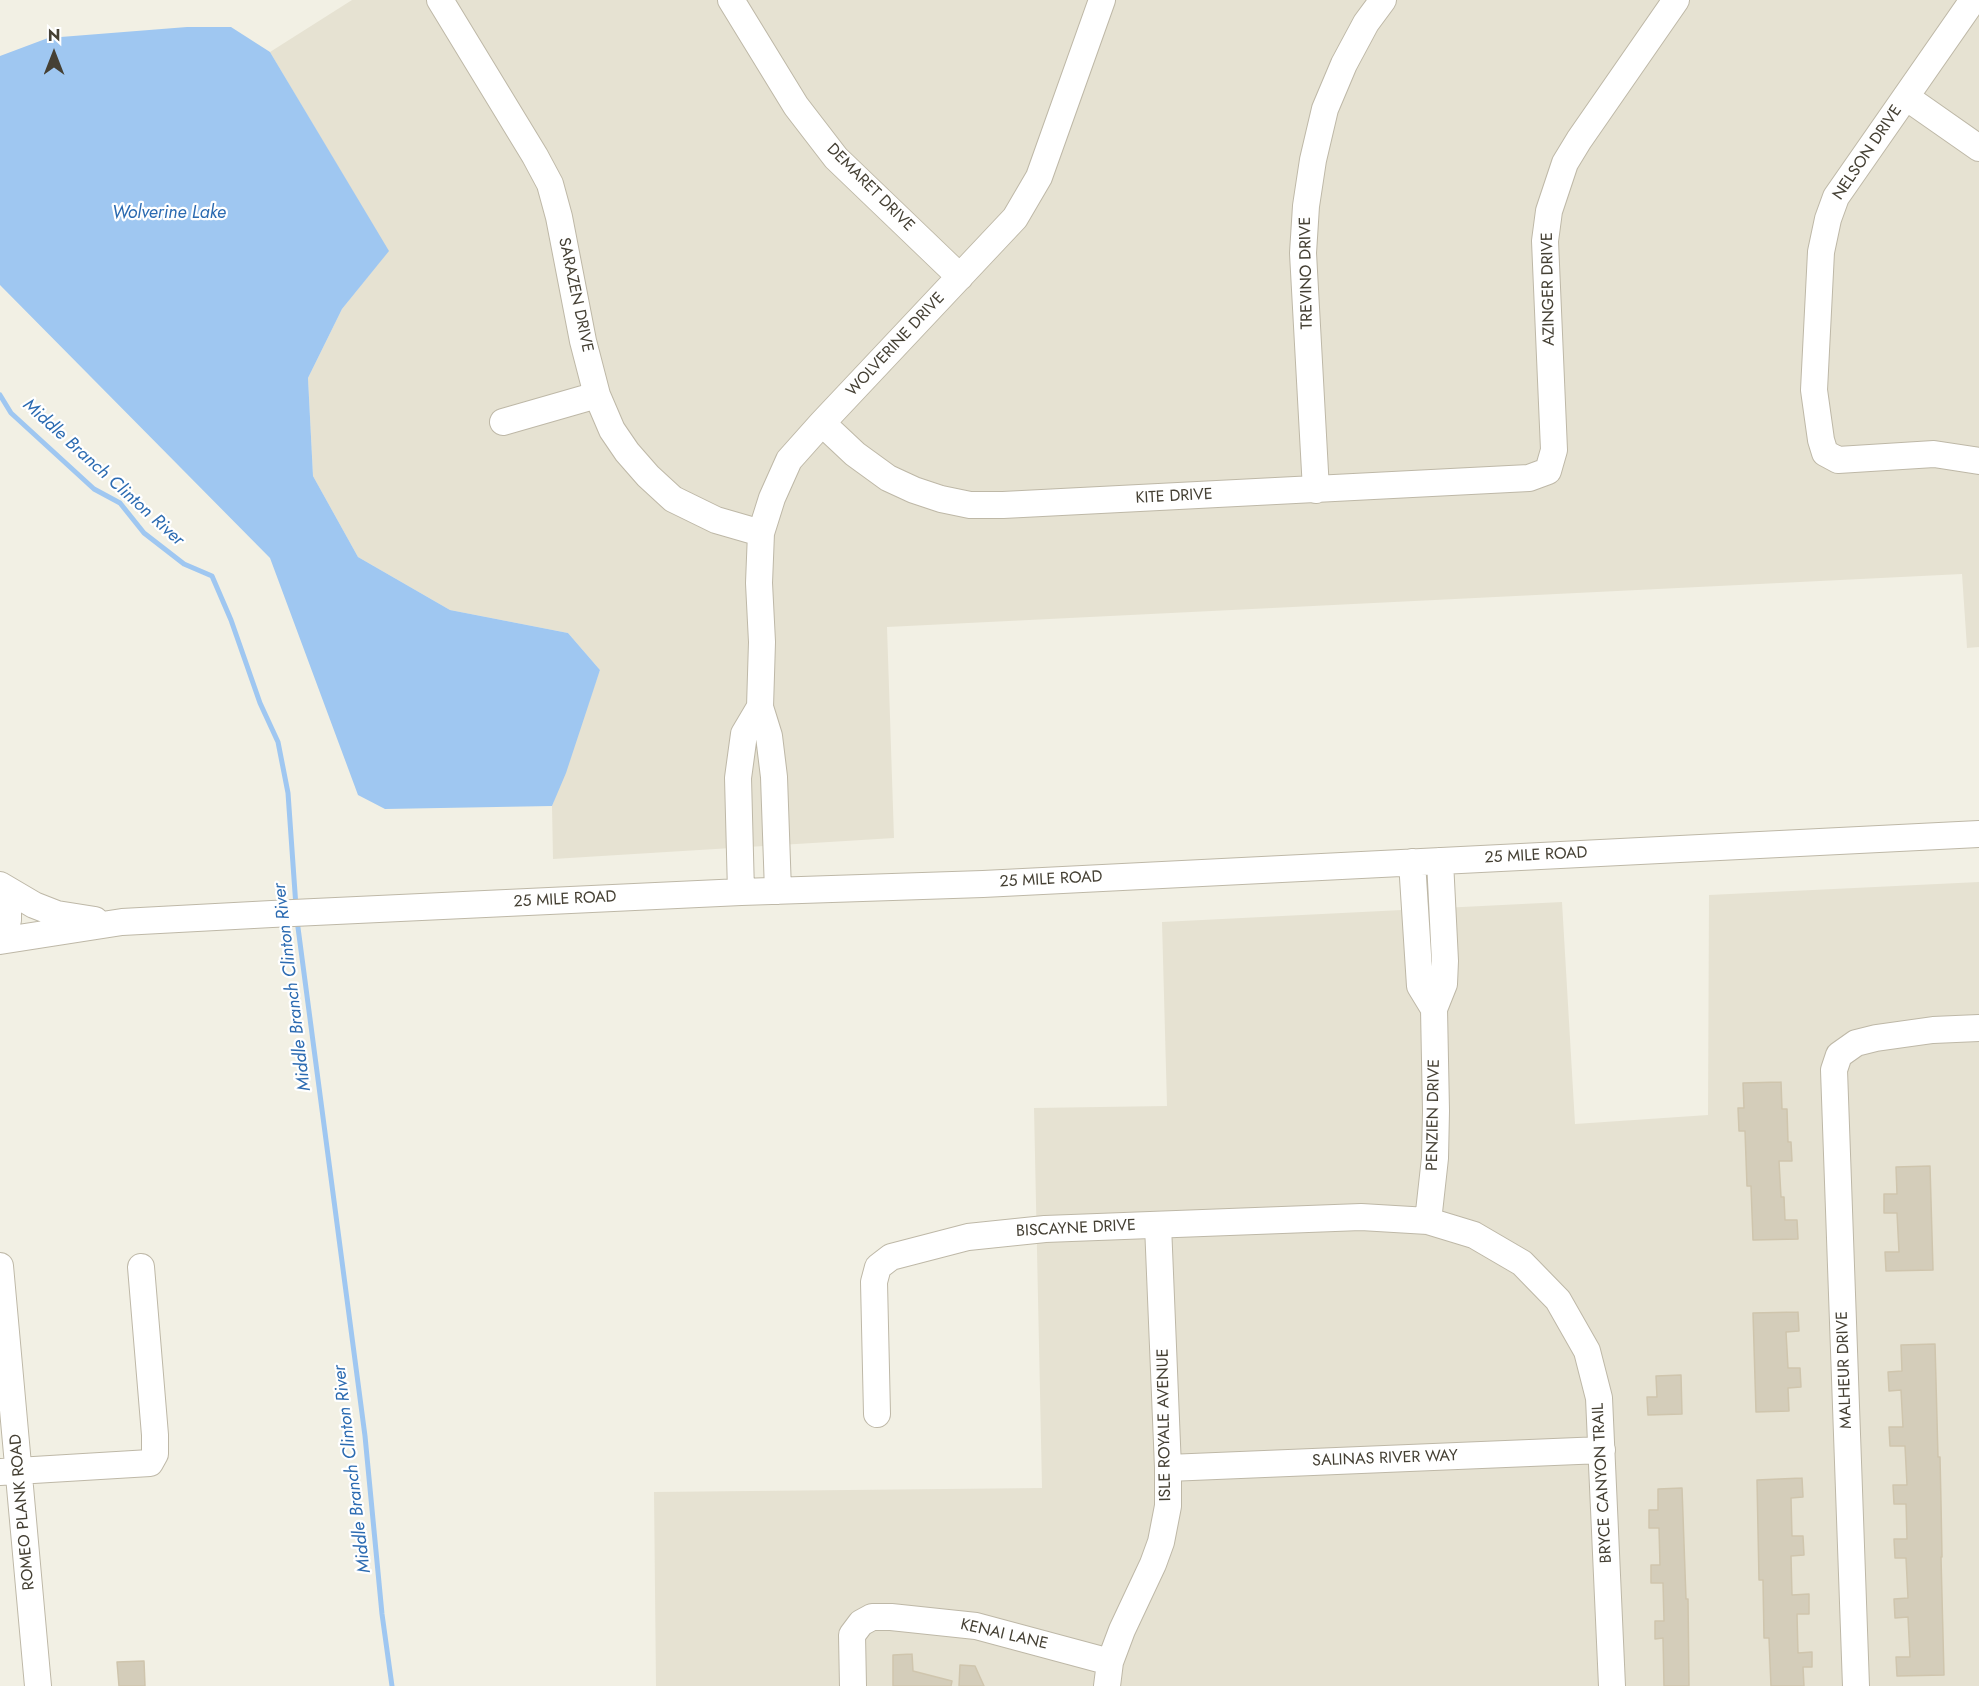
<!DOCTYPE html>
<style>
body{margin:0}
#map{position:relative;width:1979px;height:1686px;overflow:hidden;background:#f2f0e4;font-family:Jost,sans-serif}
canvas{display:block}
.north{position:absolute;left:24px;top:24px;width:60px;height:60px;-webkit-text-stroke:4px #fff;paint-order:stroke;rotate:0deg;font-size:16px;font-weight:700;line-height:24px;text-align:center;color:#454034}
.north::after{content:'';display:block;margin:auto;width:21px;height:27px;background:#454034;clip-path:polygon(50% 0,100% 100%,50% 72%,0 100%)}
</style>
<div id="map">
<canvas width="1979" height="1686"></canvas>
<div class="north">N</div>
</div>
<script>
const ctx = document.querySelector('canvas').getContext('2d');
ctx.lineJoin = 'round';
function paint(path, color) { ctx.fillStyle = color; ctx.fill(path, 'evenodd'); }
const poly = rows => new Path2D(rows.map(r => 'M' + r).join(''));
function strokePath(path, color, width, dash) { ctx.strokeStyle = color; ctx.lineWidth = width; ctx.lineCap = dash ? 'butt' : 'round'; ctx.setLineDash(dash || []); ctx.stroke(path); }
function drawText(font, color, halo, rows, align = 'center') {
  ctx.font = font + ' Jost,sans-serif'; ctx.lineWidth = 4.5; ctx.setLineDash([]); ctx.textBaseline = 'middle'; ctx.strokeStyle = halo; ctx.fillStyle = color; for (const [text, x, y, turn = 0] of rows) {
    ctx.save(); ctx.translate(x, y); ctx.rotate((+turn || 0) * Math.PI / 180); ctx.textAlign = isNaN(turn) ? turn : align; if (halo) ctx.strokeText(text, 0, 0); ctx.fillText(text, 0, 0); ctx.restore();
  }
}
const residential = poly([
 [352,0,1979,0,1979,647,1967,648,1962,574,887,627,894,838,553,859,552,806,600,670,568,633,450,610,358,557,313,476,308,378,342,309,388,251,270,52],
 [1979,882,1979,1686,656,1686,654,1492,1042,1488,1034,1108,1167,1106,1162,922,1562,902,1575,1124,1708,1115,1709,895]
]);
const water = poly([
 [187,27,231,27,270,52,389,251,342,309,308,378,313,476,358,557,450,610,568,633,600,670,566,773,552,806,385,809,358,795,270,558,0,285,0,56,48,38]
]);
const stream = poly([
 [0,395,11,413,94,489,120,503,144,533,184,564,212,576,231,620,260,703,278,742,288,793,296,907],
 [297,920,365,1436,382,1614,392,1686]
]);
const building = poly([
 [1781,1082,1782,1109,1787,1109,1788,1142,1791,1142,1792,1161,1779,1161,1781,1197,1784,1197,1785,1220,1797,1220,1798,1239,1753,1240,1751,1186,1747,1186,1745,1131,1739,1131,1738,1108,1744,1108,1743,1083,1781,1082],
 [1930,1166,1933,1270,1886,1271,1885,1252,1899,1252,1897,1213,1884,1213,1884,1194,1897,1194,1896,1167,1930,1166],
 [1798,1312,1799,1331,1786,1332,1788,1368,1800,1368,1801,1387,1788,1388,1789,1411,1756,1412,1753,1313,1798,1312],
 [1935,1344,1938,1457,1940,1457,1941,1503,1942,1557,1941,1557,1944,1675,1897,1676,1896,1657,1910,1657,1908,1617,1895,1618,1894,1599,1908,1598,1906,1558,1895,1558,1894,1539,1907,1539,1906,1504,1894,1504,1893,1485,1907,1485,1905,1446,1890,1446,1889,1427,1903,1427,1901,1390,1889,1391,1888,1372,1902,1371,1901,1345,1935,1344],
 [1681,1375,1682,1414,1648,1415,1647,1397,1657,1397,1656,1376,1681,1375],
 [1802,1478,1803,1497,1791,1498,1792,1536,1803,1536,1804,1555,1791,1556,1792,1595,1809,1594,1809,1614,1797,1614,1798,1653,1812,1652,1812,1667,1803,1667,1804,1686,1771,1686,1769,1638,1764,1638,1763,1580,1759,1580,1757,1480,1802,1478],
 [1682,1488,1686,1599,1688,1599,1689,1686,1664,1686,1663,1638,1655,1639,1655,1621,1664,1621,1663,1583,1651,1583,1651,1565,1660,1565,1659,1528,1649,1528,1649,1510,1658,1510,1658,1489,1682,1488],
 [912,1654,913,1671,952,1681,951,1686,893,1686,893,1655,912,1654],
 [144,1661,145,1686,119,1686,117,1662,144,1661],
 [960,1665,975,1666,984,1686,959,1686,960,1665]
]);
const minor = poly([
 [440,0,535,156,550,184,559,217,583,341,597,395,612,430,627,452,648,476,673,499,716,520,761,533],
 [731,0,796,106,836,158,960,277],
 [1973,0,1836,197,1828,219,1821,252,1814,390,1821,440,1825,453,1838,460,1934,454,1979,461],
 [1906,97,1979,148],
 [503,422,597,395],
 [822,423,855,454,888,478,914,490,941,499,970,505,1003,505,1529,478,1548,471,1554,450,1545,241,1549,211,1565,163,1579,140,1676,0],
 [1316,490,1303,253,1306,206,1313,160,1325,109,1344,64,1366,23,1383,0],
 [1412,862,1420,986,1434,1009],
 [0,885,34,905,57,914,95,920],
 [0,889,8,907,8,920,4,932,0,938],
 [778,891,774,777,769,736,760,707,762,642,759,583,761,533,772,498,789,460,822,423,1015,218,1039,177,1102,0],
 [741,892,738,778,744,734,760,707],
 [0,941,122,922,272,914,741,892,983,884,1979,834],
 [1428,1221,1435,1158,1436,1111,1434,1009,1444,984,1445,961,1440,861],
 [0,1266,38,1686],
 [877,1414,874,1282,878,1267,891,1257,968,1237,1045,1229,1361,1217,1428,1221,1474,1235,1522,1263,1558,1300,1587,1351,1599,1398,1612,1686],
 [1168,1468,1602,1450],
 [0,1472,150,1463,155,1454,155,1435,141,1267],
 [853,1686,852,1635,861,1623,872,1617,891,1617,976,1626,1110,1662],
 [1107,1686,1110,1662,1122,1630,1153,1564,1161,1542,1168,1506,1168,1468,1158,1225],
 [1856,1686,1834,1070,1839,1055,1856,1043,1876,1038,1933,1030,1979,1028]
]);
const streetNames = [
 ["NELSON DRIVE",1868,153,-56],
 ["DEMARET DRIVE",870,188,45],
 ["TREVINO DRIVE",1307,273,-91],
 ["AZINGER DRIVE",1549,289,-91],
 ["SARAZEN DRIVE",575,295,78],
 ["WOLVERINE DRIVE",896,345,-47],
 ["KITE DRIVE",1174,497,-3],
 ["25 MILE ROAD",1536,856,-3],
 ["25 MILE ROAD",1051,880,-3],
 ["25 MILE ROAD",565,900,-3],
 ["PENZIEN DRIVE",1434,1115,-89],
 ["BISCAYNE DRIVE",1076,1229,-3],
 ["MALHEUR DRIVE",1845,1370,-92],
 ["ISLE ROYALE AVENUE",1165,1425,-91],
 ["SALINAS RIVER WAY",1385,1459,-2],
 ["BRYCE CANYON TRAIL",1603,1483,-93],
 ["ROMEO PLANK ROAD",23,1512,-95],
 ["KENAI LANE",1004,1635,13]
];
const waterNames = [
 ["Wolverine Lake",169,214],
 ["Middle Branch Clinton River",103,473,42],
 ["Middle Branch Clinton River",293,987,-97],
 ["Middle Branch Clinton River",353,1469,-97]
];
paint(residential, '#e6e2d2');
paint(water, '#9fc7f1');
strokePath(stream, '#9fc7f1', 5);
paint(building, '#d4cdba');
strokePath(building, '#cfc5ad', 1.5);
strokePath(minor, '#beb8a7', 28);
strokePath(minor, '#fff', 26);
drawText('16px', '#454034', '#fff', streetNames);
drawText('italic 18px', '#2c6bb1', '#fff', waterNames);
</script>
